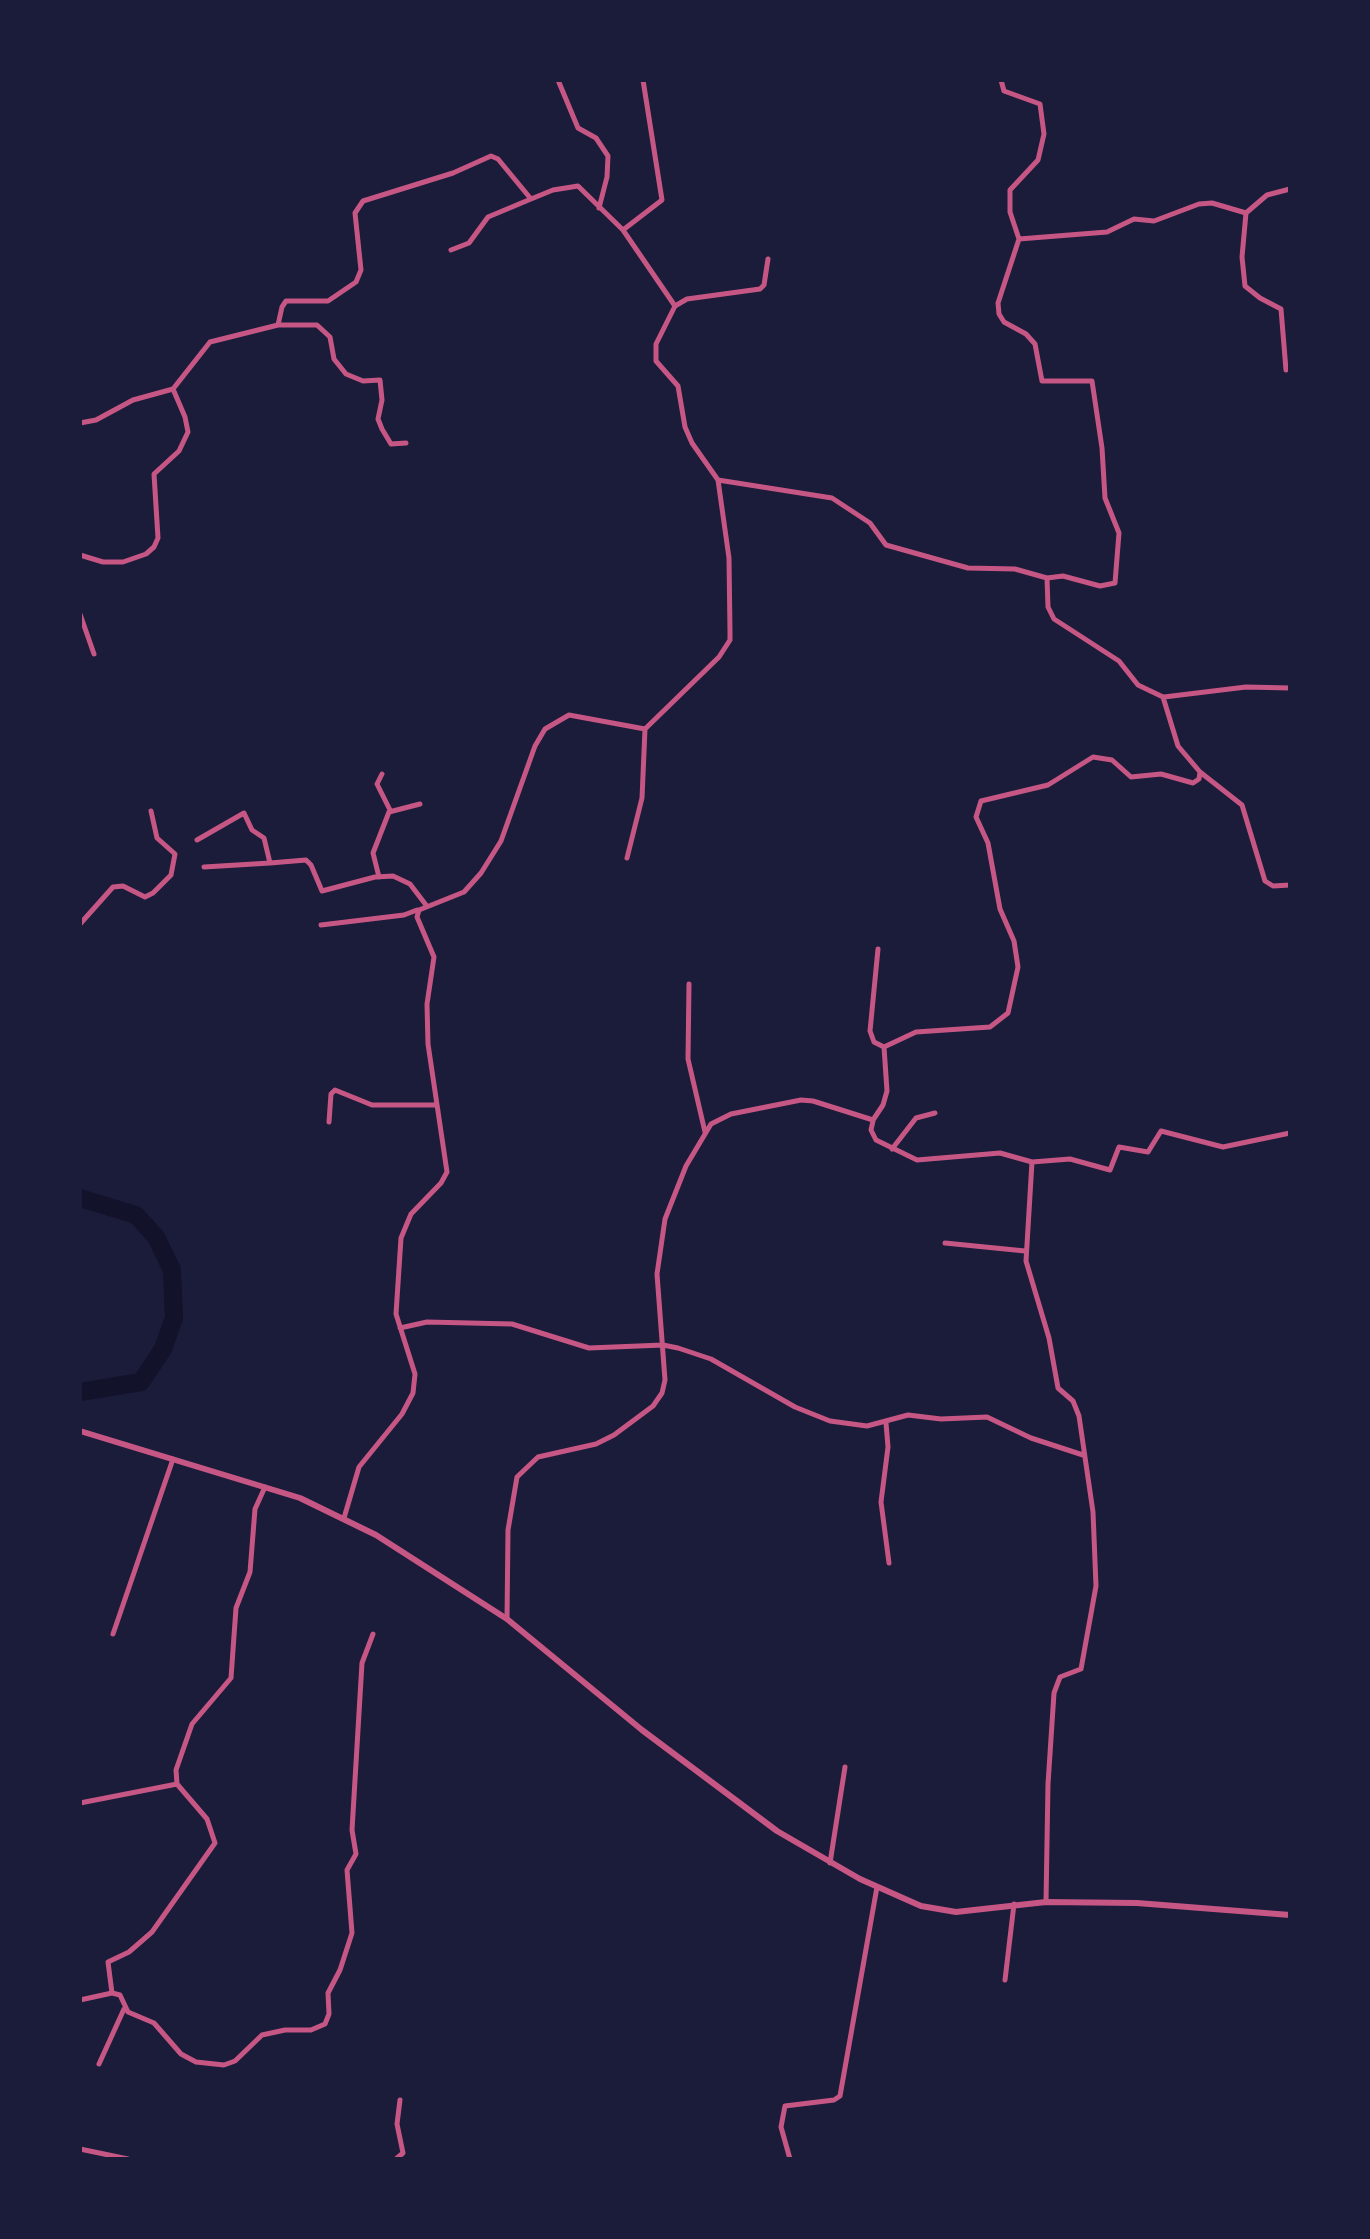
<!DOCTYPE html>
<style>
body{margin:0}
#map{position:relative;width:1370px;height:2239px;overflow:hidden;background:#1b1b3a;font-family:"Titillium Web",sans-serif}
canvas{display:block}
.frame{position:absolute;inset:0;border:82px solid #1b1b3a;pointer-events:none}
</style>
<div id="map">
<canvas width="1370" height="2239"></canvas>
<div class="frame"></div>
</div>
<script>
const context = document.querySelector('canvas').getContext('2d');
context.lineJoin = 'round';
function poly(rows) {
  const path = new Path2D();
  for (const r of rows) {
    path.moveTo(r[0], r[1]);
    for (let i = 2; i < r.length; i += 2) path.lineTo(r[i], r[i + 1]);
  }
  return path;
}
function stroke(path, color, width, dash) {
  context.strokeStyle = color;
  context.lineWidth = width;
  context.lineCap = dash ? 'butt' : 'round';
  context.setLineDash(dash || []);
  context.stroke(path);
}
const river = poly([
 [80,1198,136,1215,156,1237,172,1270,174,1318,163,1349,141,1382,80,1392]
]);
const minor = poly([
 [558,80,578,128,596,138,608,156,607,177,599,208],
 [1001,80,1004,91,1040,104,1044,134,1038,160,1010,190,1010,212,1019,239,998,303,999,314,1004,322,1026,334,1035,344,1042,381,1092,381,1102,448,1105,498,1119,533,1115,583,1100,586,1063,576,1047,578],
 [623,230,662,200,643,80],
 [1019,239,1107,232,1134,219,1154,221,1199,204,1212,203,1246,213],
 [451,250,469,243,488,217,531,199],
 [675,306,687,299,760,289,764,285,768,259],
 [278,325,317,325,330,337,334,359,346,374,363,381,380,380,382,400,378,419,382,429,391,444,406,443],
 [1286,370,1281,309,1260,298,1245,286,1242,257,1246,213,1267,195,1290,189],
 [80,423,96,420,133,400,173,389,210,342,278,325,282,307,286,301,328,301,356,282,361,270,355,213,363,201,453,173,491,156,498,159,531,199,553,190,578,186,623,230,675,306,656,344,656,361,678,386,685,427,692,443,718,480,832,498,870,523,886,545,968,568,1015,569,1047,578,1048,607,1054,619,1119,661,1138,685,1163,697,1178,746,1200,772,1242,805,1265,881,1273,886,1290,885],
 [80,555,103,562,123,562,146,554,154,547,158,538,154,474,179,451,188,432,185,417,173,389],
 [80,614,94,654],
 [1164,697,1246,687,1290,688],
 [382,774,377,784,390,810],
 [197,840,244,813,252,830,264,838,270,863,306,860,311,865,322,891,375,877,393,876,410,884,426,905],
 [627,858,642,798,645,729],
 [204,867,270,863],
 [379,877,373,853,389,812,420,804],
 [80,924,113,887,123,886,145,897,153,893,171,875,175,854,157,838,151,811],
 [321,925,404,915,417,910],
 [878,949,870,1031,874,1042,884,1047],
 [689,984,688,1059,705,1132],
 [873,1121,871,1130,876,1140,917,1160,1000,1153,1032,1162,1026,1261,1049,1338,1058,1388,1073,1401,1079,1416,1093,1512,1096,1586,1081,1669,1060,1677,1054,1693,1048,1784,1046,1902],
 [329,1122,331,1094,335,1090,372,1105,434,1105],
 [892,1149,916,1118,935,1113],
 [1032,1162,1070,1159,1110,1170,1119,1147,1148,1152,1161,1131,1223,1147,1290,1133],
 [945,1243,1025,1251],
 [400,1328,427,1322,512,1324,589,1348,663,1345,678,1348,711,1359,795,1407,830,1421,867,1426,908,1415,941,1419,987,1417,1031,1438,1083,1455],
 [886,1423,888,1447,881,1502,889,1563],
 [344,1518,359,1467,402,1414,413,1393,415,1374,396,1314,401,1238,411,1214,441,1183,447,1172,428,1044,427,1004,434,957,417,917,419,910,464,892,481,873,501,841,535,746,545,729,569,715,645,729,719,657,730,640,730,632,729,558,718,480],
 [507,1619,508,1530,517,1477,538,1457,596,1444,614,1435,653,1406,662,1393,665,1380,657,1274,665,1219,686,1166,711,1124,731,1114,801,1100,813,1101,873,1120,883,1105,887,1091,884,1047,916,1032,990,1027,1008,1013,1018,967,1014,941,1000,909,988,843,976,817,981,801,1048,785,1093,757,1112,760,1131,777,1161,774,1193,783,1199,779,1200,772],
 [113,1634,173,1459],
 [80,1803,177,1784],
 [830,1863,845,1767],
 [1005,1980,1014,1904],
 [112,1993,120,1995,128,2012,154,2023,181,2054,196,2062,224,2065,235,2061,262,2035,285,2030,311,2030,325,2024,329,2014,328,1993,340,1970,352,1933,347,1870,356,1854,352,1830,362,1663,373,1634],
 [80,2000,112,1993,108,1962,129,1952,152,1932,215,1843,207,1819,177,1784,176,1770,192,1724,231,1678,236,1608,250,1572,255,1509,265,1487],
 [99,2064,124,2009],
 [80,2149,128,2159],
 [396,2159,403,2153,397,2124,400,2100],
 [790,2159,781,2127,785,2106,834,2100,840,2096,877,1887]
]);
const tertiary = poly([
 [80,1431,300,1498,376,1535,507,1619,642,1730,777,1831,860,1879,921,1906,956,1912,1046,1902,1137,1903,1290,1915]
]);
stroke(river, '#12122b', 18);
stroke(minor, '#c65784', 5);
stroke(tertiary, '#c65784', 6);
</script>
